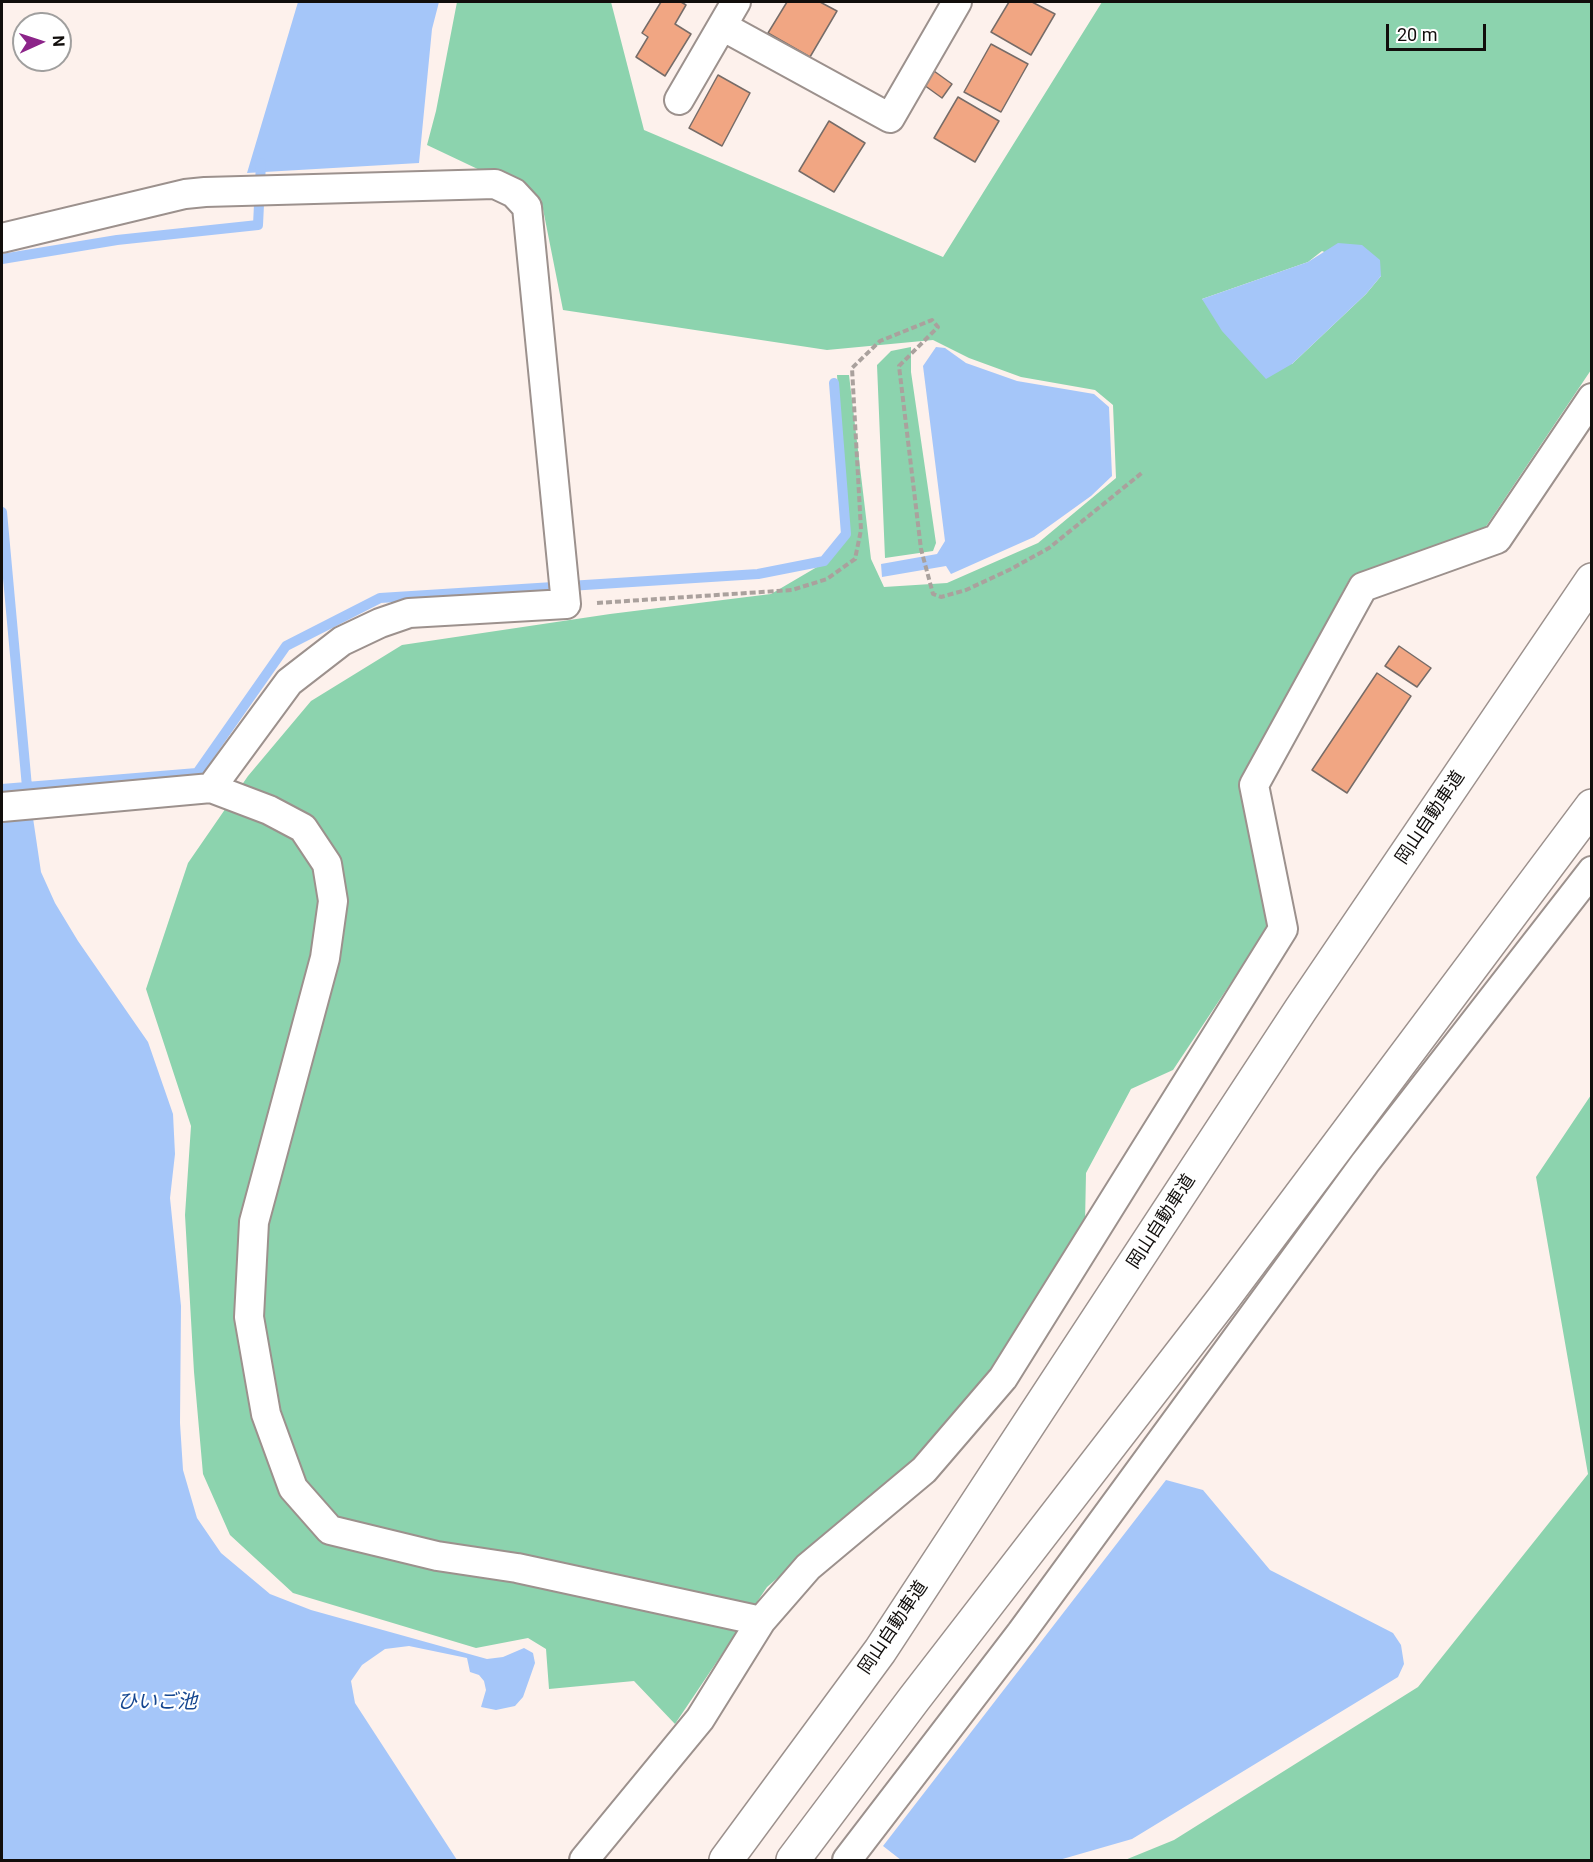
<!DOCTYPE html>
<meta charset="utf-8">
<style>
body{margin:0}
#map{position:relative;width:1593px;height:1862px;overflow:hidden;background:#fdf1ec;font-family:Roboto,sans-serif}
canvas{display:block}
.frame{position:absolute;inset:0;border:3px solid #110e0c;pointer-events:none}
.north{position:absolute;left:12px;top:12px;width:60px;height:60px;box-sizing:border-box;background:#fff;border:2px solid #a09f9e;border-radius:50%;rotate:87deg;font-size:16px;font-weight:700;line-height:24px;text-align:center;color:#110e0c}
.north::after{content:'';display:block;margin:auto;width:21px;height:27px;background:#8c2489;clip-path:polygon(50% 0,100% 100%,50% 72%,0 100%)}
.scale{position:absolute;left:1386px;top:24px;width:100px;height:27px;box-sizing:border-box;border:3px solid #110e0c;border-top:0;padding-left:8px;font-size:18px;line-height:21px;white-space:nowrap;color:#110e0c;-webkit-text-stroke:4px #fff;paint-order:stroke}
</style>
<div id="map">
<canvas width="1593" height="1862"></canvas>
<div class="frame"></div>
<div class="north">N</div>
<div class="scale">20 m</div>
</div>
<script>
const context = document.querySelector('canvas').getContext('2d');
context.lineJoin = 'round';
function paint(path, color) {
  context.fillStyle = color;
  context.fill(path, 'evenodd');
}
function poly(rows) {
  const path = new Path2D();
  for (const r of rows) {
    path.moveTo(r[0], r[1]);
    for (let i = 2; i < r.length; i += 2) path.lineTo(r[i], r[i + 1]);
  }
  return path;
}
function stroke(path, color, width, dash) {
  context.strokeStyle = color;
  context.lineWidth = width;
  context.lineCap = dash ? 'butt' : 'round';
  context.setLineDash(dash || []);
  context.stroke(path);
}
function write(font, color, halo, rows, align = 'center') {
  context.font = font + ' Roboto,"Noto Sans JP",sans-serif';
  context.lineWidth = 4.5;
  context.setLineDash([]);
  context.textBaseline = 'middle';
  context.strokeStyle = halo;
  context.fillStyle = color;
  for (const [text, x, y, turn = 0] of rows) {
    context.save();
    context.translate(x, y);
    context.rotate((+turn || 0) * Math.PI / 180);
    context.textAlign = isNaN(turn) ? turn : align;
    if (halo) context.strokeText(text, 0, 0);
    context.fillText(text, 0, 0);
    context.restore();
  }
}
const green = poly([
 [457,2,611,2,644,130,943,257,1102,2,1591,2,1591,370,1485,528,1349,580,1239,784,1268,927,1173,1070,1131,1089,1086,1173,1085,1223,994,1371,900,1474,767,1587,675,1724,634,1681,549,1689,546,1649,528,1638,476,1648,293,1593,230,1535,203,1474,194,1372,185,1215,191,1126,146,989,188,863,248,776,311,701,402,645,610,614,771,594,817,567,826,565,849,536,837,375,849,375,871,559,884,587,947,583,1038,543,1116,478,1113,405,1095,390,1021,377,969,358,933,340,827,350,563,310,541,199,427,145,436,111],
 [1322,251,1381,276,1366,294,1292,364,1202,299,1308,262],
 [911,347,911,372,936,543,933,551,885,558,877,365,891,351],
 [1591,1095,1591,1860,1125,1860,1174,1840,1418,1687,1588,1474,1536,1177]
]);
const water = poly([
 [298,2,439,2,432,29,419,163,247,173],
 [1338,243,1362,245,1380,260,1381,276,1366,294,1292,364,1266,379,1222,331,1202,299,1308,262],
 [936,347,945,348,966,363,1017,381,1094,394,1109,407,1112,476,1091,496,1034,537,951,574,946,566,882,577,881,564,937,554,945,541,923,366],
 [33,818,41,872,55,903,78,941,148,1042,173,1114,175,1154,170,1198,181,1306,180,1423,183,1470,197,1518,221,1553,270,1594,311,1610,487,1659,503,1657,524,1648,533,1653,535,1663,523,1697,515,1706,496,1710,481,1707,486,1690,484,1681,479,1675,470,1672,467,1658,409,1646,385,1649,362,1665,351,1681,355,1703,457,1860,2,1860,2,821],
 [1166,1480,1203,1490,1270,1570,1393,1633,1401,1645,1404,1664,1398,1677,1132,1839,1059,1860,901,1860,883,1846]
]);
const stream = poly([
 [2,259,117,240,258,225,261,163],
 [2,512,27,787],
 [2,789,197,773,286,646,380,598,758,574,824,561,846,534,834,383]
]);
const building = poly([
 [661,2,681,2,686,5,675,24,691,34,665,76,636,57,648,37,642,33,661,2],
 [787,2,820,2,837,11,810,57,768,33,787,2],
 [1009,2,1032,2,1055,14,1031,55,991,32,1009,2],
 [991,44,1028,64,1001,112,964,92,991,44],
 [934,71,952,84,942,98,924,85,934,71],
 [718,75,750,93,722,146,689,128,718,75],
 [958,97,999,121,975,162,934,138,958,97],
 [829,121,865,143,834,192,799,171,829,121],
 [1399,646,1431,668,1417,687,1385,666,1399,646],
 [1377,673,1411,696,1347,793,1312,770,1377,673]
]);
const path = poly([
 [597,603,792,590,827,579,855,559,861,530,852,368,880,341,932,320,938,327,899,366,921,549,933,594,941,597,966,590,1011,569,1049,548,1143,472]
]);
const street = poly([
 [736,2,722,26,890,118,957,2],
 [679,100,722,26],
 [2,238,185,194,205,192,495,184,514,193,527,207,566,604,409,613,380,623,342,641,289,682,211,788],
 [2,807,211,788,269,810,303,828,327,864,333,901,325,958,254,1222,249,1317,266,1414,293,1488,330,1530,437,1556,517,1568,761,1621],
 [584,1860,700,1719,761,1621,808,1567,924,1470,1003,1378,1283,929,1254,785,1363,587,1497,539,1592,398],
 [847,1860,1021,1633,1365,1163,1592,871]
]);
const highway = poly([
 [726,1860,880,1651,1301,1009,1592,580],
 [793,1860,914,1699,1223,1299,1592,806]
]);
const streetNames = [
 ["岡山自動車道",1431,818,-56],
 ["岡山自動車道",1162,1222,-57],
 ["岡山自動車道",894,1628,-56]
];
const waterNames = [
 ["ひいご池",157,1703]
];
paint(green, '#8cd3ae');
paint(water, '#a5c6f9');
stroke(stream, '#a5c6f9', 10);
paint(building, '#f1a683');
stroke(building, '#766c68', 1.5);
stroke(street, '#9c918d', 32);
stroke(highway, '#9c918d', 36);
stroke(path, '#aaa19d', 4, [6, 3]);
stroke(street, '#fff', 28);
stroke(highway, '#fff', 33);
write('18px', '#110e0c', '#fff', streetNames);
write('italic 20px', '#164790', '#fff', waterNames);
</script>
